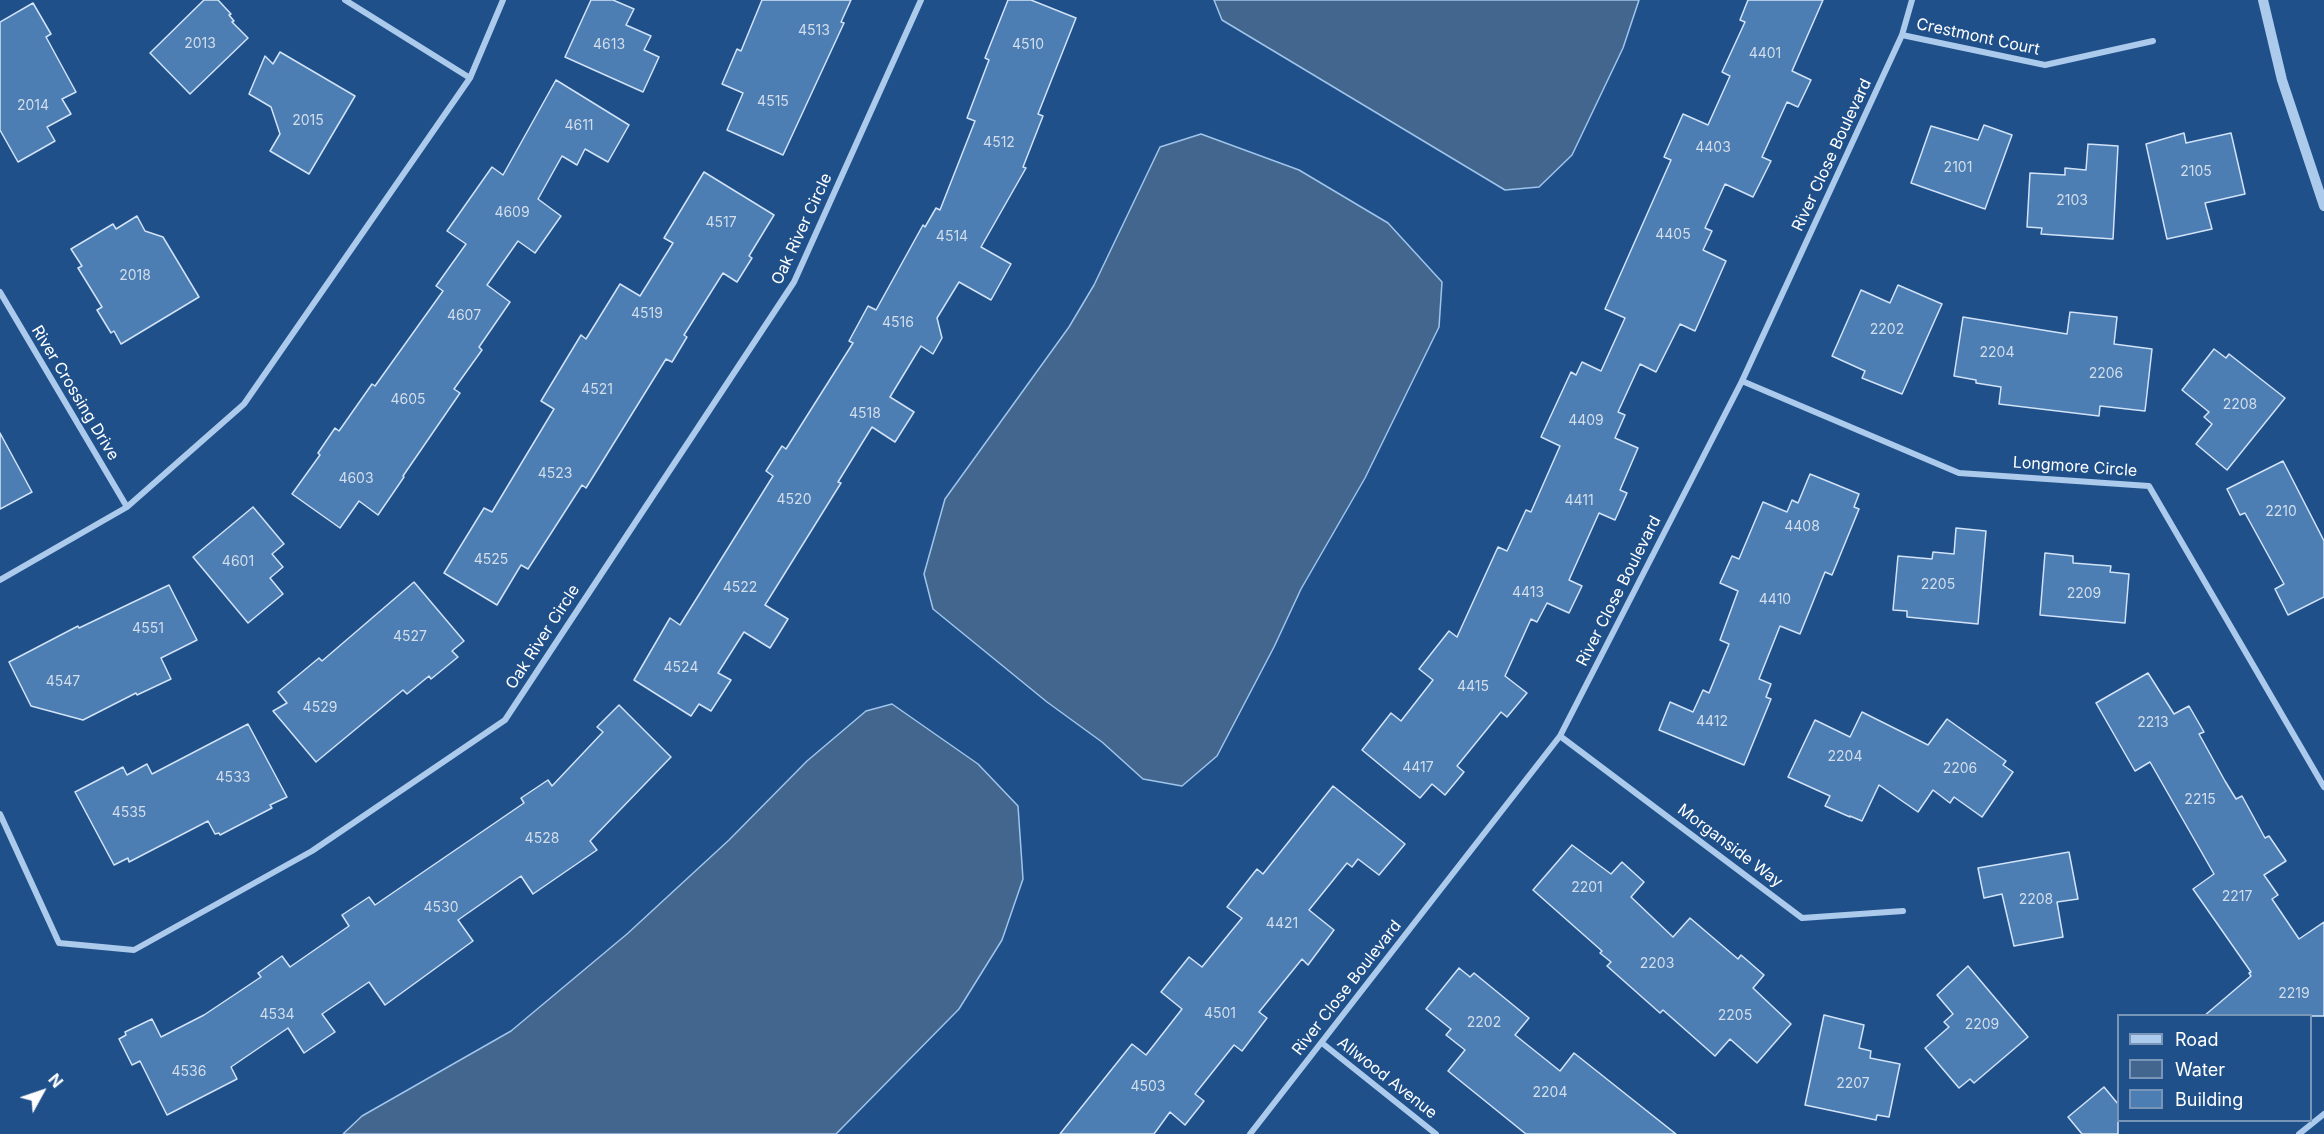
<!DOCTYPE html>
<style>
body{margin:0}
#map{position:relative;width:2324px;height:1134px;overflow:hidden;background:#20508a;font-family:Inter,sans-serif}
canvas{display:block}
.legend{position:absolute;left:2117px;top:1014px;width:195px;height:108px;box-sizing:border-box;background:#20508a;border:2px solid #7996b9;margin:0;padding:8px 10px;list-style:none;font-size:18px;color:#fff}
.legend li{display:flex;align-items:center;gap:12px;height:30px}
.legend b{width:30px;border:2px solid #7996b9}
.north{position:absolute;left:12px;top:1062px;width:60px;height:60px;-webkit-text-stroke:4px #20508a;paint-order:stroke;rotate:50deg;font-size:16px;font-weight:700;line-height:24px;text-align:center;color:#fff}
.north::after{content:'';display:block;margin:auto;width:21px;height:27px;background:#fff;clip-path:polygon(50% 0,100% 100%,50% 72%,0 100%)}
</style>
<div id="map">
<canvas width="2324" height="1134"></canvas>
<ul class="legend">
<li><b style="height:8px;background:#accaeb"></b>Road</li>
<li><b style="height:16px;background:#43668f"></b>Water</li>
<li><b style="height:16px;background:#4c7db3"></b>Building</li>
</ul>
<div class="north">N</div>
</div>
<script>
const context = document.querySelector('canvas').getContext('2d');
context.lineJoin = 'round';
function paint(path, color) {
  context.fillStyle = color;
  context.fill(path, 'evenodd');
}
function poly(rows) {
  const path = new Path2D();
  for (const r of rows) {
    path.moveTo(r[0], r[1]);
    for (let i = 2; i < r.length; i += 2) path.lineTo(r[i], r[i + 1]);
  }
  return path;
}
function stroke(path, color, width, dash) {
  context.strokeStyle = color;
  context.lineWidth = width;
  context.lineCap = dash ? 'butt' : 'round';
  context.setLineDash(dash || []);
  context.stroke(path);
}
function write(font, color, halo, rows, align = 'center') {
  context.font = font + ' Inter,sans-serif';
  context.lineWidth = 4.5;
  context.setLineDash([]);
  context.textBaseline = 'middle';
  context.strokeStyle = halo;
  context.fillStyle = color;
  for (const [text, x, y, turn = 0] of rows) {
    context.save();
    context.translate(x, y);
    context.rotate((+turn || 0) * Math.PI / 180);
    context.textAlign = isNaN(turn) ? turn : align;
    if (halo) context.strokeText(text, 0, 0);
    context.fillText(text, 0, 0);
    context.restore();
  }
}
const water = poly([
 [1214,0,1639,0,1623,48,1572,155,1539,187,1505,190,1222,20,1214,0],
 [1201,134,1299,170,1388,223,1442,282,1439,327,1365,478,1301,589,1274,647,1217,756,1182,786,1143,779,1102,742,1047,702,933,609,924,574,945,499,1069,327,1094,285,1160,147,1201,134],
 [892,704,978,764,1018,806,1023,879,1002,940,959,1009,836,1134,343,1134,362,1116,511,1031,627,934,729,840,807,761,866,711,892,704]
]);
const building = poly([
 [204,0,218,0,231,14,229,15,234,21,232,22,248,38,190,94,150,53,204,0],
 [591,0,613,0,634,9,626,25,651,36,644,50,659,57,643,92,565,57,591,0],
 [762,0,851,0,841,22,844,23,783,155,727,130,743,93,722,84,737,49,741,51,762,0],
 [1008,0,1031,0,1076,18,1038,114,1043,116,1023,167,1026,168,981,247,1011,264,991,300,959,282,937,318,942,338,933,354,921,346,890,397,914,412,895,442,872,427,838,482,841,483,765,605,788,619,770,648,744,632,718,673,731,680,711,711,699,704,691,716,634,680,670,618,680,625,773,476,766,471,782,446,786,449,853,343,849,341,868,306,876,310,923,225,925,227,936,208,940,210,975,121,967,118,989,60,985,58,1008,0],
 [1748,0,1823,0,1792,71,1811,80,1798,107,1787,102,1762,157,1771,161,1753,197,1725,184,1705,228,1712,231,1703,250,1726,261,1695,331,1680,324,1656,372,1640,364,1618,412,1625,415,1615,438,1638,448,1620,490,1627,493,1615,520,1599,513,1569,580,1582,586,1569,613,1547,603,1537,622,1531,619,1505,676,1527,693,1507,717,1501,712,1457,766,1464,772,1445,795,1432,784,1420,798,1362,750,1391,713,1401,721,1433,680,1419,669,1449,631,1457,637,1498,547,1507,551,1526,510,1531,512,1560,446,1541,437,1571,372,1576,375,1582,362,1601,371,1625,318,1605,309,1671,160,1664,157,1683,114,1708,125,1730,76,1722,72,1745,22,1740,20,1748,0],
 [33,3,51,34,46,37,76,92,62,99,71,114,47,127,55,141,18,162,0,130,0,22,33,3],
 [280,52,355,96,309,174,270,151,280,134,271,107,249,94,265,56,273,64,280,52],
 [556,80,629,125,608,162,585,149,577,165,562,156,538,199,561,216,535,253,518,241,487,285,510,302,479,347,482,350,454,389,460,393,403,476,404,477,378,515,359,501,340,528,292,494,320,455,318,453,335,428,339,431,372,384,375,386,443,291,436,286,466,244,447,231,492,167,503,175,556,80],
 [1984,125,2012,135,1985,209,1911,183,1931,126,1978,140,1984,125],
 [2184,133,2186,143,2231,133,2245,194,2205,203,2212,229,2167,239,2146,144,2184,133],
 [2088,144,2118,146,2113,239,2041,234,2042,228,2027,227,2030,173,2065,175,2065,168,2086,170,2088,144],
 [704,172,774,215,749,256,752,258,737,282,723,273,684,335,687,337,672,362,666,359,586,488,582,485,528,569,521,565,497,605,444,573,484,508,492,512,554,409,541,401,581,335,586,339,620,284,640,296,673,243,664,238,704,172],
 [137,216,145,231,163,237,199,297,121,344,114,331,111,333,97,310,102,307,78,268,82,266,71,249,113,224,116,229,137,216],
 [1898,285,1942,304,1902,394,1862,378,1865,371,1832,356,1861,290,1890,303,1898,285],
 [2070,312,2117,317,2114,344,2152,349,2145,411,2100,406,2099,416,1999,404,2001,387,1976,383,1976,380,1954,376,1963,317,2067,334,2070,312],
 [2214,349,2226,358,2229,354,2285,398,2227,470,2196,444,2212,424,2204,417,2209,412,2182,390,2214,349],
 [0,433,32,492,0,509,0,433],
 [2283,461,2324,541,2324,597,2288,615,2275,589,2284,584,2245,513,2240,515,2227,489,2283,461],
 [1810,474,1859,494,1854,507,1859,509,1832,575,1825,572,1800,634,1780,626,1759,679,1771,684,1766,697,1771,699,1744,765,1659,730,1670,702,1693,712,1703,690,1709,693,1729,644,1720,640,1738,591,1720,583,1732,556,1739,559,1763,502,1787,512,1792,500,1798,503,1810,474],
 [253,507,284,544,272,554,283,567,270,578,283,594,248,623,193,557,253,507],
 [1956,528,1986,531,1978,624,1907,617,1907,611,1893,610,1898,556,1932,559,1933,552,1954,554,1956,528],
 [2045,553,2073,556,2073,563,2111,566,2110,572,2129,574,2125,623,2040,615,2045,553],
 [414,582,464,641,452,651,458,657,431,679,429,676,407,694,403,690,316,762,273,711,287,703,278,692,319,658,322,661,414,582],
 [169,585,197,640,161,658,171,679,137,695,136,693,83,720,31,706,9,662,78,626,79,628,169,585],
 [2148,673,2174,714,2189,706,2204,732,2199,734,2225,781,2236,799,2242,796,2265,838,2269,836,2286,861,2264,875,2278,895,2272,899,2299,939,2324,922,2324,1016,2204,1016,2251,976,2249,973,2251,972,2193,889,2214,874,2150,762,2135,771,2096,703,2148,673],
 [619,705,671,757,590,841,597,850,533,894,521,876,458,920,473,941,385,1005,369,982,322,1014,335,1032,304,1053,288,1028,231,1067,237,1079,167,1115,140,1061,132,1065,119,1039,126,1035,125,1032,152,1019,161,1037,204,1015,261,977,258,973,282,956,290,967,349,926,342,915,369,897,375,905,524,803,521,798,548,780,552,786,603,732,597,727,619,705],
 [1862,712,1928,745,1947,719,2006,761,2003,765,2013,772,1982,817,1954,797,1950,803,1933,790,1918,812,1879,785,1862,821,1850,816,1850,817,1825,806,1830,796,1788,777,1815,720,1850,737,1862,712],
 [248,724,287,797,270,805,272,808,220,835,219,833,215,834,208,821,129,862,128,858,114,865,75,792,123,767,127,775,147,764,152,774,248,724],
 [1333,786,1405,844,1379,875,1358,859,1352,867,1347,863,1309,910,1334,930,1308,965,1302,959,1259,1012,1267,1018,1242,1051,1234,1045,1195,1094,1204,1101,1185,1125,1170,1112,1154,1134,1060,1134,1132,1044,1146,1055,1182,1009,1161,992,1189,957,1202,967,1242,918,1227,907,1257,869,1263,874,1333,786],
 [1572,845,1611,874,1622,862,1644,882,1631,897,1673,937,1690,918,1738,959,1741,955,1764,975,1753,988,1791,1024,1757,1063,1730,1039,1715,1056,1663,1010,1660,1013,1607,966,1611,962,1600,953,1602,951,1533,890,1572,845],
 [2069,852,2078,899,2057,902,2063,937,2014,946,2002,894,1984,898,1978,868,2069,852],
 [1968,966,2028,1037,1974,1083,1970,1079,1959,1088,1925,1048,1949,1027,1944,1022,1953,1014,1937,995,1968,966],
 [1459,968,1470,977,1474,973,1529,1018,1515,1035,1560,1071,1574,1053,1676,1134,1526,1134,1448,1071,1465,1050,1446,1035,1451,1029,1426,1009,1459,968],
 [1824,1015,1864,1025,1859,1048,1871,1051,1870,1058,1900,1064,1889,1117,1877,1115,1876,1120,1805,1105,1824,1015],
 [2104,1087,2118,1104,2118,1134,2082,1134,2068,1117,2104,1087]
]);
const minor = poly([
 [345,0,470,78],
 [1902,35,2045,65,2153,41],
 [0,292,127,507],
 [1742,381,1959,473,2149,486,2324,787],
 [0,580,127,507,244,404,470,78,503,0],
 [1560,736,1802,918,1903,911],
 [0,814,59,943,134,950,312,851,505,720,794,282,921,0],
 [1322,1043,1436,1134],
 [1250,1134,1560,736,1742,381,1902,35,1912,0],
 [2299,1134,2324,1114]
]);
const tertiary = poly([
 [2263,0,2282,80,2324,206]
]);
const numberNames = [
 ["4513",814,31],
 ["2013",200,44],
 ["4613",609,45],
 ["4510",1028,45],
 ["4401",1765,54],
 ["4515",773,102],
 ["2014",33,106],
 ["2015",308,121],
 ["4611",579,126],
 ["4512",999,143],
 ["4403",1713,148],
 ["2101",1958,168],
 ["2105",2196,172],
 ["2103",2072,201],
 ["4609",512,213],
 ["4517",721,223],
 ["4405",1673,235],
 ["4514",952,237],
 ["2018",135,276],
 ["4519",647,314],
 ["4607",464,316],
 ["4516",898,323],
 ["2202",1887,330],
 ["2204",1997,353],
 ["2206",2106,374],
 ["4521",597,390],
 ["4605",408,400],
 ["2208",2240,405],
 ["4518",865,414],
 ["4409",1586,421],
 ["4523",555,474],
 ["4603",356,479],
 ["4520",794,500],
 ["4411",1579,501],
 ["2210",2281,512],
 ["4408",1802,527],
 ["4525",491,560],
 ["4601",238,562],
 ["2205",1938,585],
 ["4522",740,588],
 ["4413",1528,593],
 ["2209",2084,594],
 ["4410",1775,600],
 ["4551",148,629],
 ["4527",410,637],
 ["4524",681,668],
 ["4547",63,682],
 ["4415",1473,687],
 ["4529",320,708],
 ["4412",1712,722],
 ["2213",2153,723],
 ["2204",1845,757],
 ["4417",1418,768],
 ["2206",1960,769],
 ["4533",233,778],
 ["2215",2200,800],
 ["4535",129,813],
 ["4528",542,839],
 ["2201",1587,888],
 ["2217",2237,897],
 ["2208",2036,900],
 ["4530",441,908],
 ["4421",1282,924],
 ["2203",1657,964],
 ["2219",2294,994],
 ["4501",1220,1014],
 ["4534",277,1015],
 ["2205",1735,1016],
 ["2202",1484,1023],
 ["2209",1982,1025],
 ["4536",189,1072],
 ["2207",1853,1084],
 ["4503",1148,1087],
 ["2204",1550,1093]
];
const streetNames = [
 ["Crestmont Court",1978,37,12],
 ["River Close Boulevard",1832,155,-65],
 ["Oak River Circle",802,229,-65],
 ["River Crossing Drive",75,393,59],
 ["Longmore Circle",2075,467,4],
 ["River Close Boulevard",1619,591,-63],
 ["Oak River Circle",543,637,-57],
 ["Morganside Way",1730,846,37],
 ["River Close Boulevard",1347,988,-52],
 ["Allwood Avenue",1387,1078,38]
];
paint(water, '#43668f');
stroke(water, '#9fc5ec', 1.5);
paint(building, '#4c7db3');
stroke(building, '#d1e3f8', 1.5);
stroke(minor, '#accaeb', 6);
stroke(tertiary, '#accaeb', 10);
write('14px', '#d2deec', null, numberNames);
write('16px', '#fff', '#20508a', streetNames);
</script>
